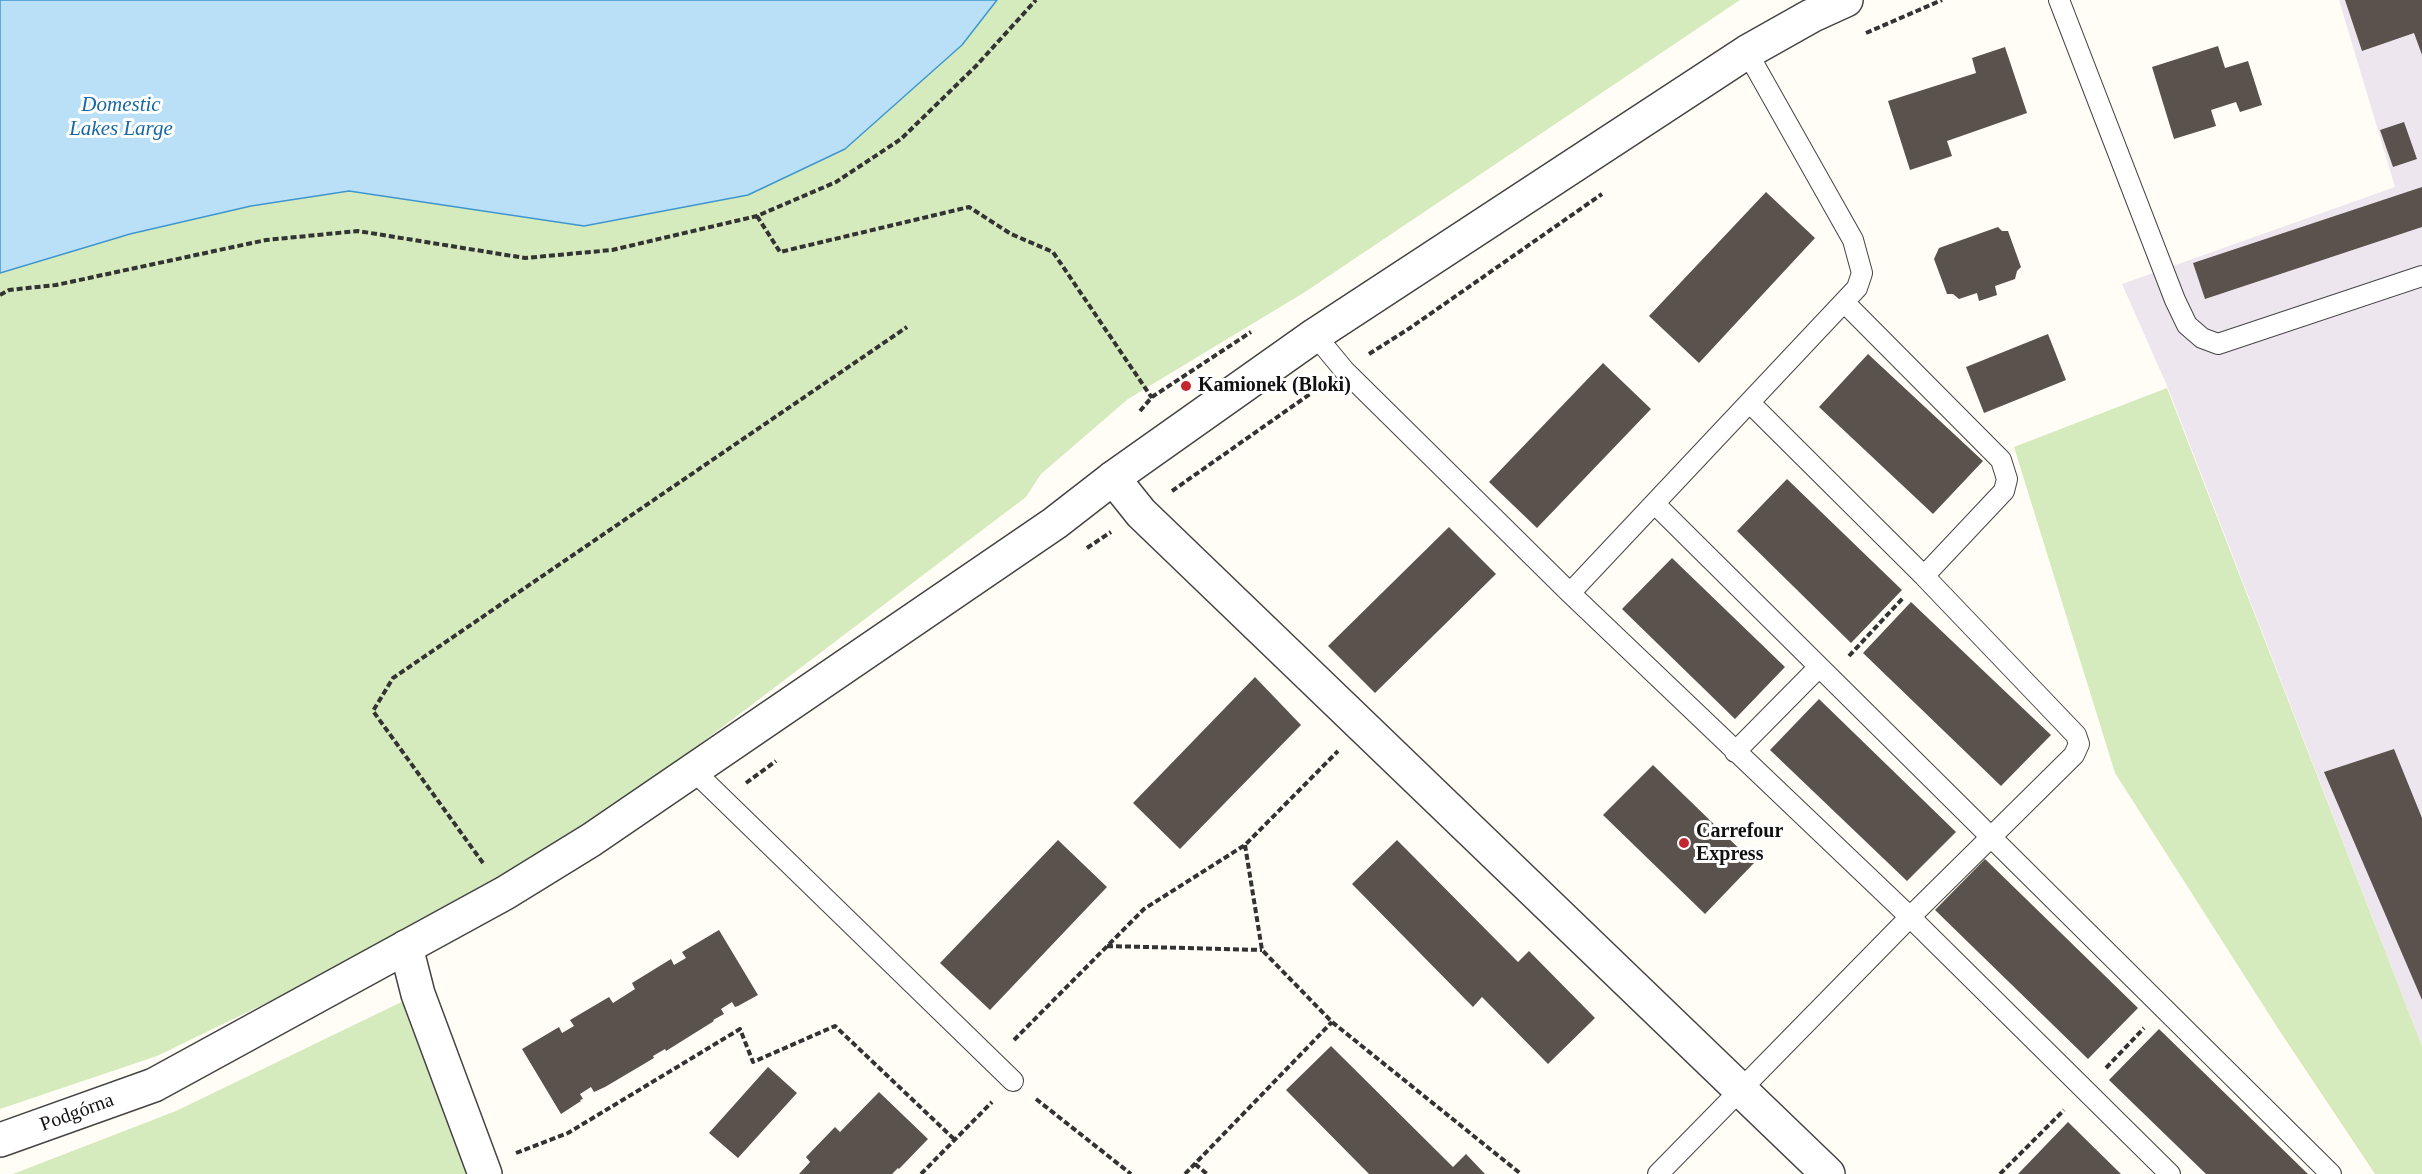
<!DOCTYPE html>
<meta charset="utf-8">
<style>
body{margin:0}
canvas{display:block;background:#fffdf5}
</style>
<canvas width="2422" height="1174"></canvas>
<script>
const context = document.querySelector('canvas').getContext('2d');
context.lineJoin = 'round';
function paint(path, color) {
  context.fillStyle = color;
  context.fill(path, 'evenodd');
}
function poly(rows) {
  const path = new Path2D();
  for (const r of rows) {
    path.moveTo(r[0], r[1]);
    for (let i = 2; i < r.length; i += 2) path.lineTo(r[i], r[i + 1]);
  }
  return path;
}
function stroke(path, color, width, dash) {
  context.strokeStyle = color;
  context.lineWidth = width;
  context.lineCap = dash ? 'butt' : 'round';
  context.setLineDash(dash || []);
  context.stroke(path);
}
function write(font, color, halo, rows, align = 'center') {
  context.font = font + ' "Times New Roman",serif';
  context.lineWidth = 6;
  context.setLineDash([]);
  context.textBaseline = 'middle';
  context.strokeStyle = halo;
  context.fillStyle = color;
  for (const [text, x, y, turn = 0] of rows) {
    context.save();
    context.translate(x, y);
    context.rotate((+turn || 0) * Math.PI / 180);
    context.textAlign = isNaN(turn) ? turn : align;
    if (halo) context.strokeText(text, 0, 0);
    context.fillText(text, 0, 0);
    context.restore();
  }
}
const industrial = poly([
 [2339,0,2422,0,2422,1046,2168,388,2122,284,2395,187]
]);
const green = poly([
 [997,0,1740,0,1305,292,1128,399,1041,474,1026,497,601,819,388,944,157,1056,0,1109,0,273,130,234,251,206,349,191,468,208,962,45],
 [2167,388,2422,1046,2422,1174,2375,1174,2279,1030,2115,773,2014,447],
 [418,994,468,1174,13,1174,176,1111]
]);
const water = poly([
 [0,0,997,0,962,45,845,149,748,195,584,226,349,191,251,206,130,234,0,273,0,0]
]);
const building = poly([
 [2345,0,2422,0,2422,55,2414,33,2362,51],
 [2218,46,2225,68,2248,61,2262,105,2240,112,2236,102,2211,110,2216,126,2174,139,2152,67],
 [2005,47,2027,113,1947,141,1952,156,1910,170,1888,101,1976,73,1972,58],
 [2404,122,2417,159,2393,167,2380,130],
 [2422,187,2422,227,2205,299,2193,263],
 [1766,192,1815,238,1699,363,1649,316],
 [1998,227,2002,231,2008,231,2021,267,2017,271,2015,279,1995,286,1997,295,1979,301,1977,293,1959,299,1953,294,1947,294,1934,259,1939,248],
 [2048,334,2066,380,1984,413,1966,367],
 [1868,354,1983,461,1933,514,1819,407],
 [1603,363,1651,409,1537,528,1489,482],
 [1787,479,1902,590,1851,643,1737,531],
 [1449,527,1496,574,1375,693,1328,646],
 [1672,558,1785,667,1735,719,1622,609],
 [1911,602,2051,735,2001,786,1863,653],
 [1255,677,1301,725,1180,849,1133,803],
 [1819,699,1956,832,1907,881,1770,750],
 [2394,749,2422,818,2422,1000,2324,772],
 [1653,765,1754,863,1705,914,1603,815],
 [1058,840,1107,887,990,1010,940,963],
 [1397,840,1518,962,1529,951,1595,1018,1548,1064,1482,997,1473,1007,1352,884],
 [1985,859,2138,1008,2088,1059,1935,910],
 [719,930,758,995,738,1006,735,1007,732,1002,721,1009,724,1014,713,1020,714,1021,666,1051,665,1049,653,1056,654,1058,605,1087,594,1092,591,1087,580,1094,583,1099,580,1100,581,1101,561,1114,522,1049,559,1027,562,1033,574,1026,570,1020,609,997,613,1003,635,989,632,983,671,959,674,965,686,958,682,952],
 [2159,1029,2308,1174,2206,1174,2109,1080],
 [1331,1046,1453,1167,1466,1154,1485,1174,1369,1174,1286,1090],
 [768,1067,797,1093,738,1158,709,1133],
 [879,1092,928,1139,899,1169,898,1168,892,1174,799,1174,810,1162,806,1157,835,1127,840,1132],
 [2068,1122,2121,1174,2018,1174]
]);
const path = poly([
 [1866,33,1942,0],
 [757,216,780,252,969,207,1011,234,1053,252,1152,398],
 [0,295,9,290,56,285,266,240,358,231,525,258,612,250,757,216,836,182,901,139,976,66,1036,0],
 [1369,354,1410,328,1602,194],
 [1140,411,1152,397,1251,332],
 [1172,491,1320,387],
 [1087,548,1111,532],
 [1849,656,1903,598],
 [746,783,776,761],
 [1245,845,1262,950,1332,1022,1521,1174],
 [483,863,373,711,393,678,907,327],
 [1107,946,1262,950],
 [1014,1040,1144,909,1245,845,1338,751],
 [2106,1068,2144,1028],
 [1036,1099,1131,1174],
 [516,1153,568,1133,740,1029,753,1062,835,1026,955,1140],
 [1195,1164,1207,1174],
 [921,1174,992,1102],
 [1185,1174,1332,1022],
 [2000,1174,2064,1110]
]);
const service = poly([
 [2059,0,2175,300,2187,325,2202,338,2218,344,2422,276],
 [1844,302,2001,460,2007,479,2004,491,1924,576],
 [1315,335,1344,370,1570,593,1910,917,2170,1174],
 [1655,504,2331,1174],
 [1570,593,1857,288,1862,273,1853,240,1747,52],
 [1735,752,1819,667],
 [693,770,1013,1081],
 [1658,1174,1910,917,2074,755,2079,744,2076,735,1924,576,1750,403]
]);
const minor = poly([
 [1113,478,1141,513,1828,1174],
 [406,947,418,994,485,1174]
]);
const tertiary = poly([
 [0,1140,154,1085,505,893,591,840,1055,523,1113,478,1315,335,1747,52,1811,16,1846,0]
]);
const markers = [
 [1186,386,6,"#c4262e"],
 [1684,843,6,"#c4262e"]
];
const poiNames = [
 ["Kamionek (Bloki)",1198,386],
 ["Carrefour",1696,832],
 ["Express",1696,855]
];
const streetNames = [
 ["Podgórna",77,1113,-20]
];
const waterNames = [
 ["Domestic",121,105],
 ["Lakes Large",121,129]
];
paint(industrial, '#eee6ef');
paint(green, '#d5ebbd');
paint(water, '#b9e0f7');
stroke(water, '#3f96cf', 1.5);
paint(building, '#5a524d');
stroke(service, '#444', 22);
stroke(minor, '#444', 36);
stroke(tertiary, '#444', 36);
stroke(path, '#333', 4, [6, 3]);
stroke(service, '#fff', 20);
stroke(minor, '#fff', 33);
stroke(tertiary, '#fff', 33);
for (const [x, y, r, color] of markers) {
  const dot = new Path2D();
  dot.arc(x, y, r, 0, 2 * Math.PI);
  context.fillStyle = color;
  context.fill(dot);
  stroke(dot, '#fff', 2);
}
write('bold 20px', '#111', '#fff', poiNames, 'left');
write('20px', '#111', '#fff', streetNames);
write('italic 21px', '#1768a6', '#fff', waterNames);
</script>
